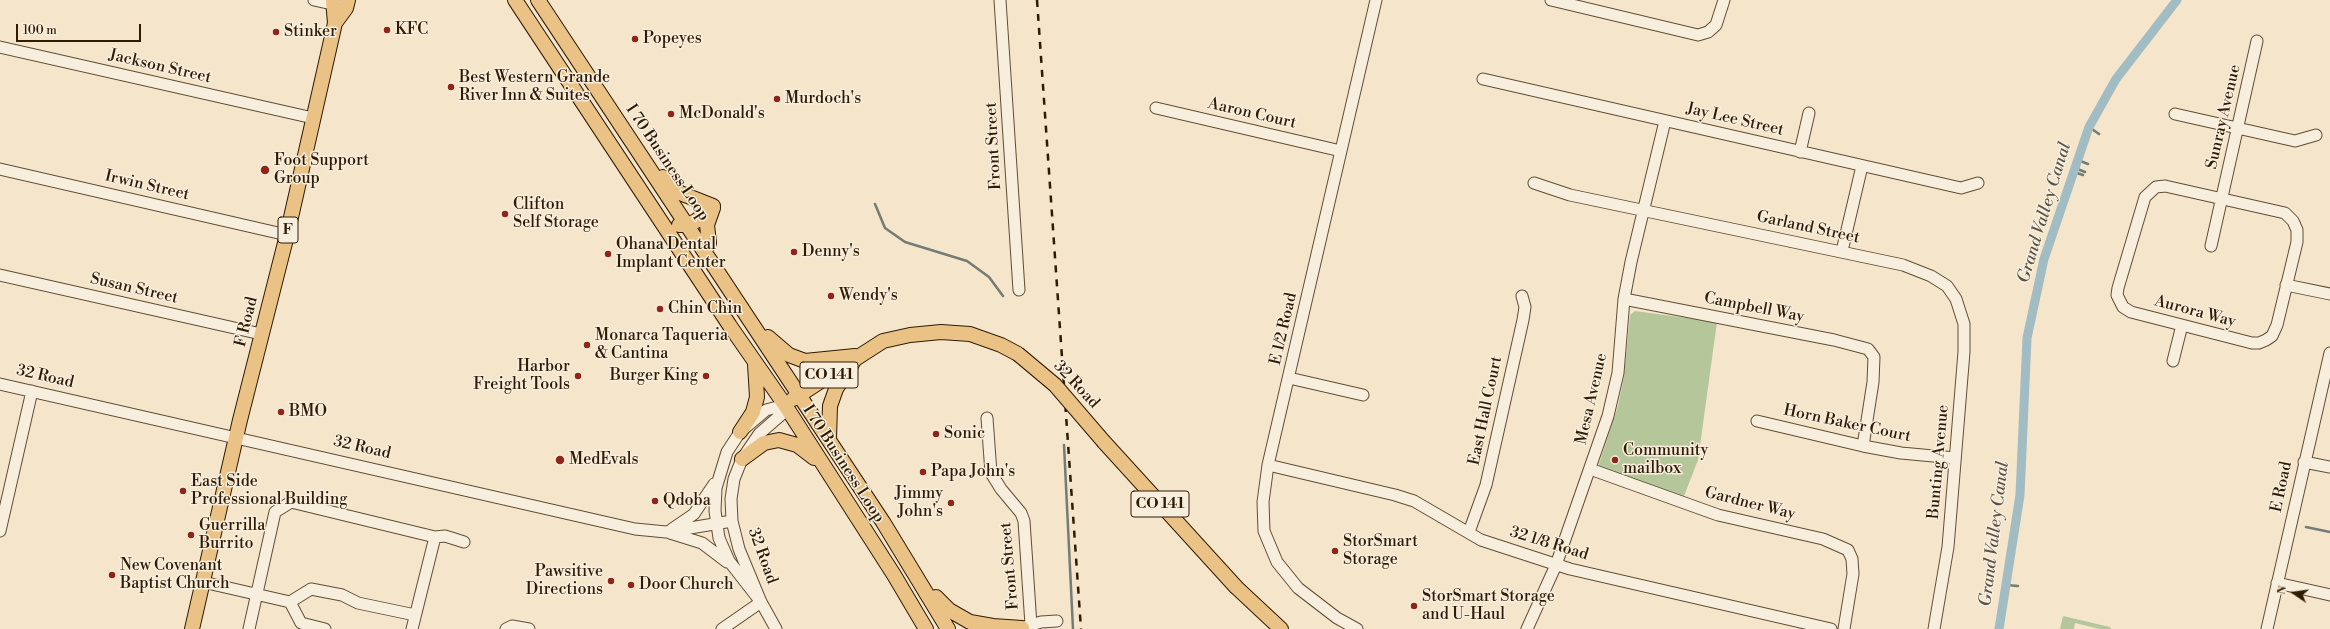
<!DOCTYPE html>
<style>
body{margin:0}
#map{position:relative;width:2330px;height:629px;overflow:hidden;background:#f4e5cb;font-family:"Libre Bodoni",serif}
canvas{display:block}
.north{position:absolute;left:2274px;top:573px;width:40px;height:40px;-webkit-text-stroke:3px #f8eedd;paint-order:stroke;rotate:283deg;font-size:11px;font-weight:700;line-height:16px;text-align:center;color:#2f1b03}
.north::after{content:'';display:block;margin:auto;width:14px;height:18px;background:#2f1b03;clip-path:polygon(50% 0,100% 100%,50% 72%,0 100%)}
.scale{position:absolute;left:16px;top:24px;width:125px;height:18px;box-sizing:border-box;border:2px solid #2f1b03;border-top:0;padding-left:5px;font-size:12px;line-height:14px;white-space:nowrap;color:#2f1b03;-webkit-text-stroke:3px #f8eedd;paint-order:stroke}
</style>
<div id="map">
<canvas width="2330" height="629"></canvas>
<div class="north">N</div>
<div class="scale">100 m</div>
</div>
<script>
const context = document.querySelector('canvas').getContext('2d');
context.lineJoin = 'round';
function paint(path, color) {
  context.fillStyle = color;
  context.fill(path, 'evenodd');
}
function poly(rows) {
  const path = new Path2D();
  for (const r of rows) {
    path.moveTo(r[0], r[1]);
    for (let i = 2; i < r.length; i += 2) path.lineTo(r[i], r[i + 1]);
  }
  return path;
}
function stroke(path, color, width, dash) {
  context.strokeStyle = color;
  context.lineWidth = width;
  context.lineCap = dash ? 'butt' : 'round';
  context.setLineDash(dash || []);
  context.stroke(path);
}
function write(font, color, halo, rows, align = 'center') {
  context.font = font + ' "Libre Bodoni",serif';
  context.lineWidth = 3;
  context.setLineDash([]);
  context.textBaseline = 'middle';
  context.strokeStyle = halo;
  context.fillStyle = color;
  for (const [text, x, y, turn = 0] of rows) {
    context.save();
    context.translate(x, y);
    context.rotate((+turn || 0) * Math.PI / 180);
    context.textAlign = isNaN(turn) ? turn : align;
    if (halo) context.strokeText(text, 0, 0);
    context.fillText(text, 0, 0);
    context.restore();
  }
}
const green = poly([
 [1635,311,1717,322,1698,460,1684,496,1598,467,1618,406,1624,377,1630,315],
 [2063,616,2110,627,2111,629,2100,629,2075,623,2074,629,2060,629]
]);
const stream = poly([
 [2089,127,2099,134],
 [2078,160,2088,164],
 [2075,168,2085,172],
 [2074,172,2083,175],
 [875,204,885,228,905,242,967,261,989,277,1003,296],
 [1064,445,1073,629],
 [2306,527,2330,532],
 [2006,585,2018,586]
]);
const canal = poly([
 [1999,629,2020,495,2027,338,2044,259,2089,127,2116,79,2177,0]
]);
const minor = poly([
 [314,0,341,6],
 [1000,0,1019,290],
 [1551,0,1698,35,1708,32,1716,25,1724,0],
 [0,47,313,118],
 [1483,79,1961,188,1978,183],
 [1156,108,1341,151],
 [2175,114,2295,141,2316,135],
 [1800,152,1809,113],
 [0,169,287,235],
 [1534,183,1570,195,1903,265,1931,276,1947,286,1956,299,1964,324,1964,352,1948,547,1934,629],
 [2165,186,2285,213,2293,221,2297,230,2297,242,2277,325,2272,336,2266,340,2259,343,2252,343,2131,312,2123,307,2117,295,2118,288,2145,197,2156,187,2165,186],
 [2211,246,2257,41],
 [1842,251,1862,166],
 [0,275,261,334],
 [2286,285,2330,294],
 [1624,299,1834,340,1868,349,1874,357,1873,382,1863,446],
 [2173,361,2182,325],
 [1289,378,1363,395],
 [0,384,635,529,666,532,732,521],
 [987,418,991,473,1001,489,1021,513,1024,521,1031,625],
 [1757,421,1863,446,1901,453,1955,458],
 [2304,462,2330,467],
 [1268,465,1395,495,1414,501,1481,540,1570,569,1831,629],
 [1590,469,1718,515,1823,539,1848,550,1852,559,1853,574,1844,629],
 [672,529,694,514,714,484],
 [0,531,32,391],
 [1469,532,1486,485,1523,320,1525,307,1522,296],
 [670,533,702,543,727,562],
 [203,582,290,602,311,589,342,595,358,603,415,615],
 [2277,583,2330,595],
 [290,602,301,623,325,629],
 [761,602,729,561,719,538,715,511,716,488,727,452,740,432,766,410,785,405,783,413,759,434,742,459,734,479,731,499,732,521,739,549,761,602,776,629],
 [1025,627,1041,622,1057,621],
 [249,629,275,512,291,502,435,537,445,536,464,542],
 [412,629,435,537],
 [506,629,512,626,529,629],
 [722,629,761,602],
 [1357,629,1337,618,1298,588,1277,562,1264,531,1263,502,1268,465,1376,0],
 [1527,629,1556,565,1608,416,1618,373,1624,299,1631,262,1665,121],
 [2267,629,2330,353]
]);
const major = poly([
 [515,0,730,326,785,405,894,575,926,629],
 [538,0,883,522,948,629],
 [335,23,346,8,348,0],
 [663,177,680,193,713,206],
 [679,225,687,225,696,221,713,206],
 [705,250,709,243,707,225,713,208],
 [768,337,789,355,805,361,855,356],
 [793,399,883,341,910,335,941,332,970,334,1001,345,1018,354],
 [740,432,753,412,757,397,755,364],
 [829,439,830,406,836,389,855,359],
 [1104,442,1236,587,1281,629],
 [742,459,764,443,779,440,797,445,814,458],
 [936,597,949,610,970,622,993,626,1022,628],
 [192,629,240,420,287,235,335,23,333,0]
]);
const rail = poly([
 [1037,0,1081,629]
]);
const majorBridge = poly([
 [1018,354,1055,385,1104,442]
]);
const markers = [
 [387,30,4,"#8f2418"],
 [276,32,4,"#8f2418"],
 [635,39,4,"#8f2418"],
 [451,87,4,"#8f2418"],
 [777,99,4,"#8f2418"],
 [671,114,4,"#8f2418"],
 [265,170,5,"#8f2418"],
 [505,214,4,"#8f2418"],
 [794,252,4,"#8f2418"],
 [608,254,4,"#8f2418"],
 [831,296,4,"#8f2418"],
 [660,309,4,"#8f2418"],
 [587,345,4,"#8f2418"],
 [578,376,4,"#8f2418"],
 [706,376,4,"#8f2418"],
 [281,412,4,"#8f2418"],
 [936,434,4,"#8f2418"],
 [560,460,5,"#8f2418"],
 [1615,460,4,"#8f2418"],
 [923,472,4,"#8f2418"],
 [183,491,4,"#8f2418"],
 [655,501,4,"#8f2418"],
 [951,503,4,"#8f2418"],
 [191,535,4,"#8f2418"],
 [1335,551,4,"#8f2418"],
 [112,575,4,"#8f2418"],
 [611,581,4,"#8f2418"],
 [631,585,4,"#8f2418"],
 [1414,606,4,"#8f2418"]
];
const shields = [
 [288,230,20],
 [829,375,58],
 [1160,504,58]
];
const shieldNames = [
 ["F",288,230],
 ["CO 141",829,375],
 ["CO 141",1160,504]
];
const poiNames = [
 ["KFC",395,30],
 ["Stinker",284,32],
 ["Popeyes",643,39],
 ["Best Western Grande",459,78],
 ["River Inn & Suites",459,96],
 ["Murdoch's",785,99],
 ["McDonald's",679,114],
 ["Foot Support",274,161],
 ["Group",274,179],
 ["Clifton",513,205],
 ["Self Storage",513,223],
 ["Ohana Dental",616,245],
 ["Implant Center",616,263],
 ["Denny's",802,252],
 ["Wendy's",839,296],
 ["Chin Chin",668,309],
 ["Monarca Taqueria",595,336],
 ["& Cantina",595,354],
 ["Harbor",570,367,"right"],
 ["Freight Tools",570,385,"right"],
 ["Burger King",698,376,"right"],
 ["BMO",289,412],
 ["Sonic",944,434],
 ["Community",1623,451],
 ["mailbox",1623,469],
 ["MedEvals",569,460],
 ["Papa John's",931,472],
 ["East Side",191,482],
 ["Professional Building",191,500],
 ["Jimmy",943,494,"right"],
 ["John's",943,512,"right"],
 ["Qdoba",663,501],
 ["Guerrilla",199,526],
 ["Burrito",199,544],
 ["StorSmart",1343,542],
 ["Storage",1343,560],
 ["New Covenant",120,566],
 ["Baptist Church",120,584],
 ["Pawsitive",603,572,"right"],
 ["Directions",603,590,"right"],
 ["Door Church",639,585],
 ["StorSmart Storage",1422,597],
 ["and U-Haul",1422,615]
];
const streetNames = [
 ["Jackson Street",160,67,13],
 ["Aaron Court",1252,114,13],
 ["Sunray Avenue",2224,117,-77],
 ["Jay Lee Street",1735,120,13],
 ["Front Street",994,146,-93],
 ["I 70 Business Loop",667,163,56],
 ["Irwin Street",147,186,13],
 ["Garland Street",1808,228,12],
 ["Susan Street",134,289,13],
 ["Campbell Way",1754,308,11],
 ["Aurora Way",2195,312,15],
 ["F Road",247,322,-76],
 ["E 1/2 Road",1284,329,-77],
 ["32 Road",45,377,13],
 ["32 Road",1076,385,47],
 ["Mesa Avenue",1592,399,-77],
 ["East Hall Court",1486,411,-78],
 ["Horn Baker Court",1847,424,12],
 ["32 Road",362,448,13],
 ["Bunting Avenue",1939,462,-85],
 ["I 70 Business Loop",843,464,57],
 ["E Road",2282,487,-78],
 ["Gardner Way",1750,504,14],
 ["32 1/8 Road",1549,544,17],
 ["32 Road",762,556,70],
 ["Front Street",1010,566,-95]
];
const waterNames = [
 ["Grand Valley Canal",2045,213,-73],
 ["Grand Valley Canal",1995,534,-83]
];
paint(green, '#b6c69b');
stroke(stream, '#737c76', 2.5);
stroke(canal, '#a1bcc2', 9);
stroke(minor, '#604e35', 13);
stroke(major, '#2f1b03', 16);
stroke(minor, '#f8eedd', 11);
stroke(major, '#eac286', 14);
stroke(rail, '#2f1b03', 2.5, [7, 7]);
stroke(majorBridge, '#2f1b03', 16, []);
stroke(majorBridge, '#eac286', 14);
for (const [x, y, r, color] of markers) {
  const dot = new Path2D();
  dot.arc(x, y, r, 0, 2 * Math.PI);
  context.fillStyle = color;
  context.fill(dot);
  stroke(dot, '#f8eedd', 1.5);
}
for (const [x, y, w] of shields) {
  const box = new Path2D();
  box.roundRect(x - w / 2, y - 13, w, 26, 3);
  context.fillStyle = '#f8eedd';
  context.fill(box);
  stroke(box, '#2f1b03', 1);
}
write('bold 15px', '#2f1b03', null, shieldNames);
write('16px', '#2f1b03', '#f8eedd', poiNames, 'left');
write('16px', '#2f1b03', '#f8eedd', streetNames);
write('italic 17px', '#575346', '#f8eedd', waterNames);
</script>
